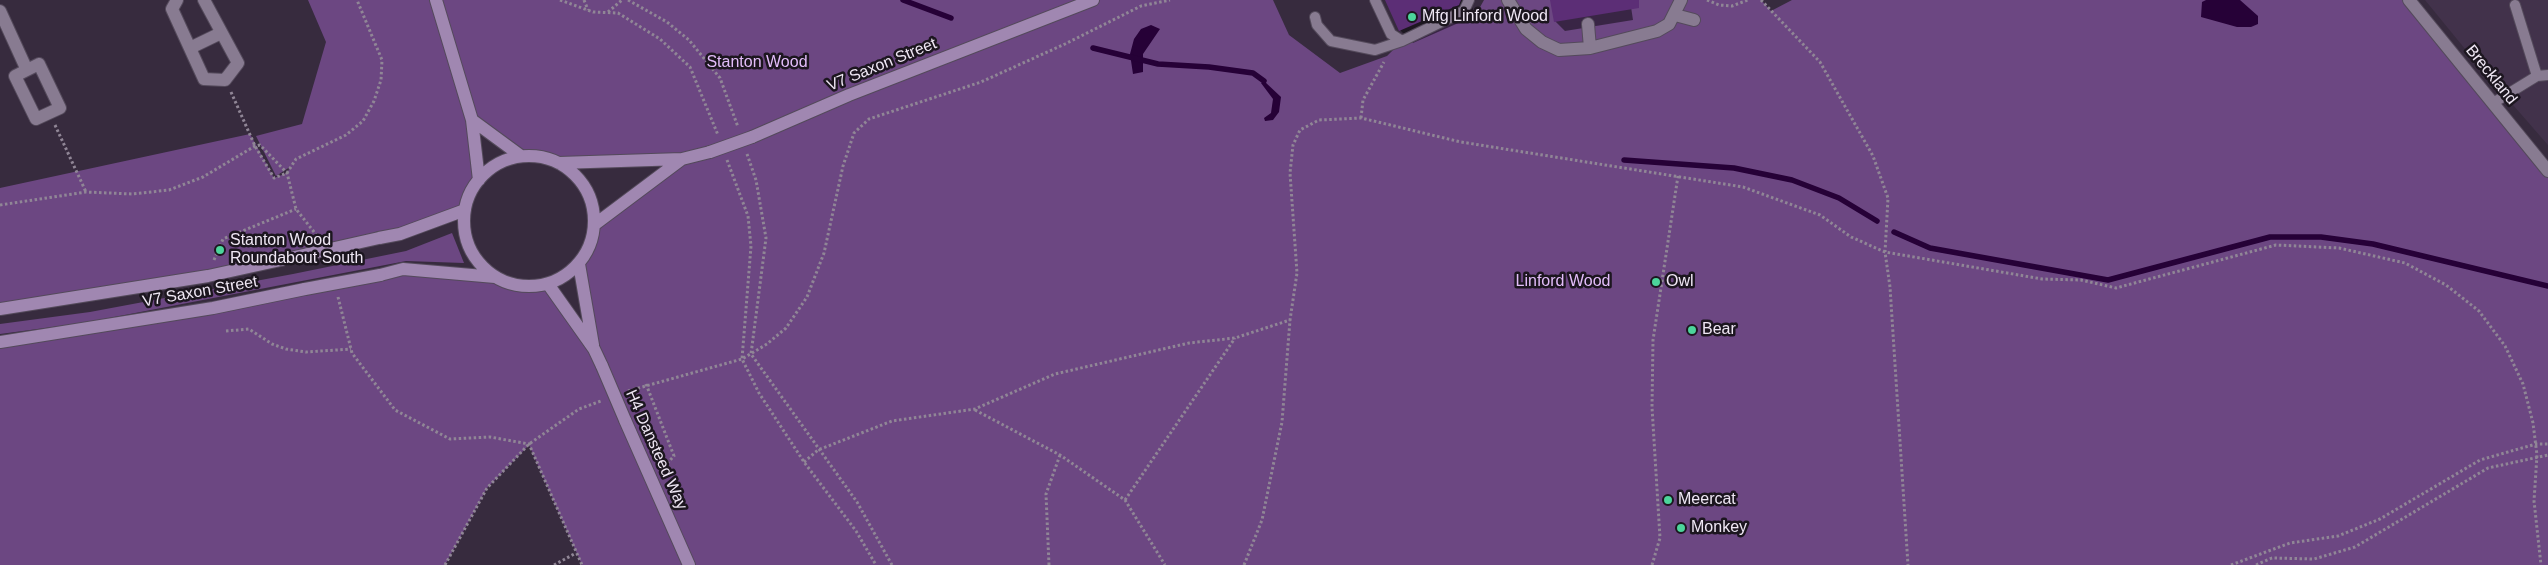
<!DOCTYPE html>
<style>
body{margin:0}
canvas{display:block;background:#372b3e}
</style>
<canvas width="2548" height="565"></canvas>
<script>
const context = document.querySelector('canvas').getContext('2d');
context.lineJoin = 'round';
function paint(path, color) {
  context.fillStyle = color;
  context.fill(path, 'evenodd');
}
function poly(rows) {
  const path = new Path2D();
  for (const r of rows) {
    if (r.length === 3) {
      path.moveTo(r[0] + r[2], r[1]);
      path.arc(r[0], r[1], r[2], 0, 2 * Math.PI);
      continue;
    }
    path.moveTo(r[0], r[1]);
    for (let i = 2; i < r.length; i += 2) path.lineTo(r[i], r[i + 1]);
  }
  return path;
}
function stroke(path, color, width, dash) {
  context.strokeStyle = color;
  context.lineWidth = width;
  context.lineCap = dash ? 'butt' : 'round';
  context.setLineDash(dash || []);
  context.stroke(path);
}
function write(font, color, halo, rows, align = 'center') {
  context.font = font + ' Helvetica,sans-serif';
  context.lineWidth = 5;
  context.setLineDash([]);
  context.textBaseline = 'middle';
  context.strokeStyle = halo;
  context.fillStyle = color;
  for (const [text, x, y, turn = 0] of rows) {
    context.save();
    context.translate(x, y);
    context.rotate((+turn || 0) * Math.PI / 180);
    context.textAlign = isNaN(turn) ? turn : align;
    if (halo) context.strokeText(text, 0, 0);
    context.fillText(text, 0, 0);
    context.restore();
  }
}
const built = poly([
 [2425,0,2548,0,2548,145,2479,66]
]);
const green = poly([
 [308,0,1273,0,1289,35,1340,73,1387,56,1402,41,1464,11,1479,9,1484,0,1761,0,1771,11,1792,0,2409,0,2548,171,2548,565,582,565,529,445,487,488,445,565,0,565,0,342,403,269,495,277,511,284,532,286,548,284,593,347,579,264,590,245,594,225,682,159,559,163,539,157,521,156,473,120,479,180,470,195,465,210,400,234,0,309,0,188,250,134,274,178,287,173,290,167,276,176,256,136,302,124,326,42],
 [452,233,464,263,406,261,83,323,0,334,0,324,90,312,293,274,406,251]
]);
const water = poly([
 [2206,0,2240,0,2258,16,2258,24,2251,27,2237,27,2201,17,2202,2],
 [1151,25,1160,29,1143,54,1143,72,1133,74,1130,54,1134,39,1141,29],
 [1264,81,1281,97,1279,112,1273,120,1265,121,1264,118,1271,113,1273,99,1261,83]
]);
const shadow = poly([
 [1390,0,1469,0,1474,12,1472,17,1413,43,1400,30,1387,1],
 [1552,0,1630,0,1633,20,1565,31,1555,21]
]);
const stream = poly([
 [903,0,951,18],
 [1093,48,1158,64,1209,67,1253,73,1264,81],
 [1624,160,1734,168,1792,180,1839,198,1877,221],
 [1894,232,1930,248,2108,280,2270,237,2321,237,2373,244,2548,286]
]);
const building = poly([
 [1385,0,1461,0,1459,5,1399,31],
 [1550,0,1639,0,1639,8,1554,22]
]);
const path = poly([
 [560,0,593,12,618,13,660,39,690,67,718,135],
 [584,0,588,10],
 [628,0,667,22,689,40,720,78,738,127],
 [1707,0,1719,5,1732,6,1748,0],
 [1761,0,1820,62,1873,156,1888,198,1885,252,1890,287,1908,565],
 [608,12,622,0],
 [231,92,255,146,274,178,287,173,296,159,346,135,363,121,374,101,381,80,382,60,357,0],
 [1361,118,1363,100,1384,62],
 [55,125,86,192],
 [747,154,756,180,766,238,751,354,857,502,892,565],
 [727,160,748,216,751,246,742,359,759,393,804,462,856,531,876,565],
 [0,205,86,192,132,194,169,190,203,177,255,146,260,145,287,173,296,209,318,237],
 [214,260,223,239,296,209],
 [338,297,352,353,395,410,450,439,490,437,529,444,582,565],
 [226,331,249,329,272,344,286,349,306,352,351,349],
 [646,384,674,456,662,469],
 [628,391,742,359,767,344,786,328,807,297,824,253,843,166,854,133,869,119,981,82,1065,44,1141,6,1170,0],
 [975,410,1060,455,1125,500,1165,565],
 [804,462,818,450,892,421,975,409,1055,374,1189,343,1235,338,1290,320],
 [1125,500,1235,338],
 [445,565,487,488,529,444,579,409,601,401],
 [554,565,576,553],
 [1049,565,1046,494,1060,455],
 [1244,565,1262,520,1282,422,1290,320,1297,273,1290,173,1293,145,1300,130,1319,120,1361,118,1461,142,1743,187,1820,215,1851,237,1885,252,2042,279,2081,280,2116,288,2276,245,2339,248,2405,263,2446,285,2479,311,2505,346,2523,384,2533,423,2537,455,2534,501,2541,565],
 [1652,565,1660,538,1652,407,1653,340,1678,176],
 [2231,565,2290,543,2338,536,2380,519,2480,460,2536,444,2548,444],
 [2256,565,2272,558,2314,559,2355,547,2488,468,2548,455]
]);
const lane = poly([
 [1375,0,1391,34,1402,41,1464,11,1469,0],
 [2515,5,2537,76],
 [1315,17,1317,25,1331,41,1375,50,1402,41],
 [2493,103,2537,76,2548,75]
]);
const street = poly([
 [177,0,172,9,204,79,225,80,238,63,204,0],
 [1508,0,1526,29,1542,42,1559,50,1590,48,1657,31,1669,24,1681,0],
 [2409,0,2548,171],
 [0,11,26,68],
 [1675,15,1694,20],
 [1588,24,1590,48],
 [190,48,221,33],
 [39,64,60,108,36,119,15,76,39,64]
]);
const secondary = poly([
 [436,0,472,120,479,180],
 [472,120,521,156],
 [752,137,849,95,1093,0],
 [529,221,65],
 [559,163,682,159,710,152],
 [594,225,682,159],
 [379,238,400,234,465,210],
 [579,264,593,345],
 [380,275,403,269,495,277],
 [548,284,594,349,602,366],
 [0,309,208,276,308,254],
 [0,342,213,308,305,289],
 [625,420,689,565]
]);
const secondaryBridge = poly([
 [710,152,752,137],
 [308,254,379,238],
 [305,289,380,275],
 [602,366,625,420]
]);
const markers = [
 [1412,17,5,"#4cd49b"],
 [220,250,5,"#4cd49b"],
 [1656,282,5,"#4cd49b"],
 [1692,330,5,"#4cd49b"],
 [1668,500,5,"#4cd49b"],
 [1681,528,5,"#4cd49b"]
];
const poiNames = [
 ["Mfg Linford Wood",1422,17],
 ["Stanton Wood",230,241],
 ["Roundabout South",230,259],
 ["Owl",1666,282],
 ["Bear",1702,330],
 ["Meercat",1678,500],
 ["Monkey",1691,528]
];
const parkNames = [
 ["Stanton Wood",757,63],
 ["Linford Wood",1563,282]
];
const streetNames = [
 ["V7 Saxon Street",882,65,-22],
 ["Breckland",2491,75,51],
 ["V7 Saxon Street",200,292,-10],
 ["H4 Dansteed Way",656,450,66]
];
paint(built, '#42324b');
paint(green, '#6c4782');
paint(water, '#260137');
paint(shadow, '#0007');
stroke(stream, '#260137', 5.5);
paint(building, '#5c2e76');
stroke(lane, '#544a5b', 12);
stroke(street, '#544a5b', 14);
stroke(secondary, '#544a5b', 14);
stroke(path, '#908696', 3, [2.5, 2.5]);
stroke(lane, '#887b91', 10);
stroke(street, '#887b91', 12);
stroke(secondary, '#a087b1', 12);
stroke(secondaryBridge, '#544a5b', 14, []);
stroke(secondaryBridge, '#a087b1', 12);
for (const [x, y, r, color] of markers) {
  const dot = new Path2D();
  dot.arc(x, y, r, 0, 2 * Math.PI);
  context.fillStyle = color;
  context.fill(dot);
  stroke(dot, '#1c161f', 2);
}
write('16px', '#efe7f4', '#1c161f', poiNames, 'left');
write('16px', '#e3bdfa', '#1c161f', parkNames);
write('16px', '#efe7f4', '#1c161f', streetNames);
</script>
